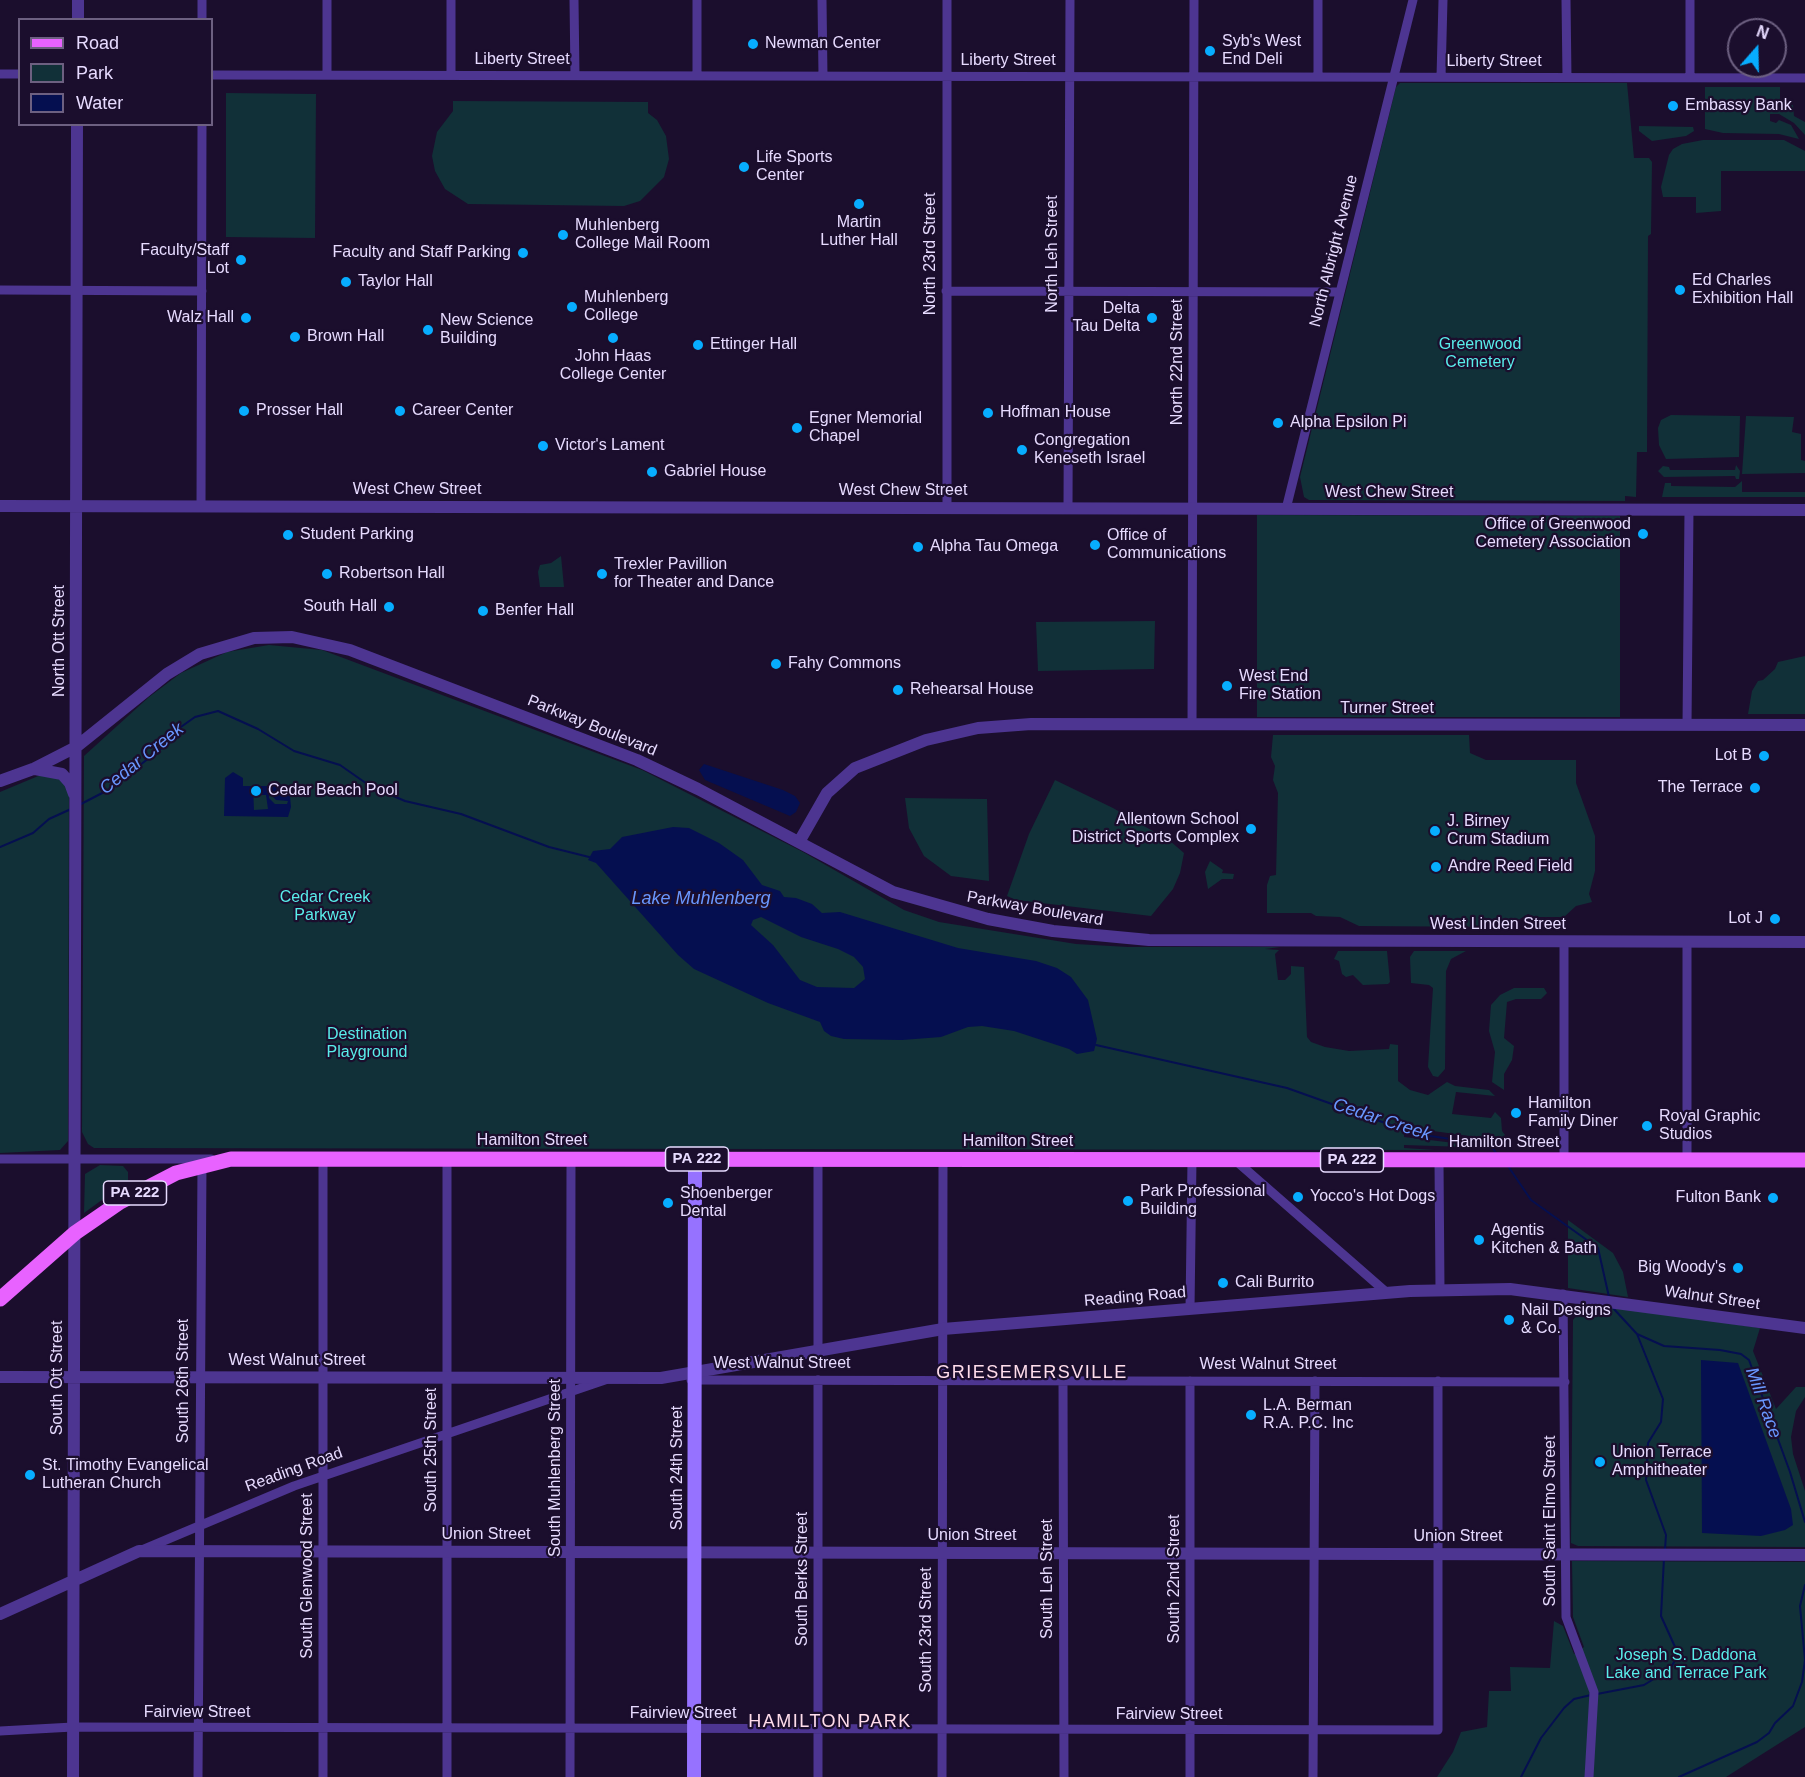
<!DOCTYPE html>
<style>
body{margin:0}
#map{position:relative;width:1805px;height:1777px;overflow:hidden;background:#1b0e2d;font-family:Arial,sans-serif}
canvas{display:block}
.legend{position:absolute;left:18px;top:18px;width:195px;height:108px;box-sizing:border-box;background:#1b0e2d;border:2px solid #6d6081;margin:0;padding:8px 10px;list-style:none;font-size:18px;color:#e7dbff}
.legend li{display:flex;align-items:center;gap:12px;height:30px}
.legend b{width:30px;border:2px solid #6d6081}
.north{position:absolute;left:1727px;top:18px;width:60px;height:60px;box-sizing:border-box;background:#1b0e2d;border:2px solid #6d6081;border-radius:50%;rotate:20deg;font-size:16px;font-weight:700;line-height:24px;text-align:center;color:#e7dbff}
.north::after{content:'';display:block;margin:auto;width:21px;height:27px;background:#07adff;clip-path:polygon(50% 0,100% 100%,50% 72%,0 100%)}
</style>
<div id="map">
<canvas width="1805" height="1777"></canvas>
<ul class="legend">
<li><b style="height:8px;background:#e862ff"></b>Road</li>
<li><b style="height:16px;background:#113038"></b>Park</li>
<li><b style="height:16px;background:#050f50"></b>Water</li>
</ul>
<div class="north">N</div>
</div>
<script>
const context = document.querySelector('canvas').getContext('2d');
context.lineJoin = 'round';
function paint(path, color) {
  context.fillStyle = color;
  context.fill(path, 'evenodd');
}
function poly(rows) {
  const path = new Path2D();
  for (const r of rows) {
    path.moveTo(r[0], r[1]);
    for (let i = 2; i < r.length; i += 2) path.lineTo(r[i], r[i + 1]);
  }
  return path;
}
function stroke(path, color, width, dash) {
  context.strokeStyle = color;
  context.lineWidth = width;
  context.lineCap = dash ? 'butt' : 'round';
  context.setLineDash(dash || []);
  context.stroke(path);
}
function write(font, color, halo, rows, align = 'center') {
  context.font = font + ' Arial,sans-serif';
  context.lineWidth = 4.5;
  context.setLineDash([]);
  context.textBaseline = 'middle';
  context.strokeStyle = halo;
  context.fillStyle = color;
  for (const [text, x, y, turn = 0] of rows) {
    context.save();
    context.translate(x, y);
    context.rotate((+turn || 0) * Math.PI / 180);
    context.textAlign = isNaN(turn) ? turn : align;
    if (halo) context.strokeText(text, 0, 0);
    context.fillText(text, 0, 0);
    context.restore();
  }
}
const green = poly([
 [1400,83,1627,83,1634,158,1649,158,1652,162,1651,234,1648,236,1647,452,1637,452,1636,497,1625,496,1625,501,1309,500,1304,497,1300,477,1396,87],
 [1705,87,1780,87,1780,106,1793,105,1794,116,1805,122,1805,135,1794,123,1779,114,1770,114,1770,121,1776,123,1779,120,1791,125,1799,139,1779,134,1723,133,1705,129],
 [226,93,316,94,315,238,226,237],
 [453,101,648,102,648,113,657,120,666,136,669,159,664,177,640,201,624,206,468,204,445,189,435,171,432,156,437,132,453,111],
 [1639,126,1693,127,1694,131,1686,136,1652,141,1639,131],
 [1703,140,1784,140,1805,151,1805,171,1721,171,1721,211,1696,213,1696,197,1663,197,1661,187,1669,155,1673,149,1682,144],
 [1671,415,1740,416,1739,457,1666,459,1659,445,1658,428,1661,420],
 [1746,416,1794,417,1792,432,1801,434,1801,460,1805,461,1805,473,1742,474],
 [1736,465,1740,471,1739,479,1736,479,1735,476,1664,477,1658,471,1663,466,1669,467,1670,470,1735,470],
 [1742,481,1742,492,1805,492,1805,497,1662,497,1665,483,1671,483,1671,486,1735,487],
 [1257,515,1620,516,1620,717,1257,717],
 [561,556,564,587,540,587,538,572,540,565,551,563],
 [1155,621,1154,669,1038,671,1036,622],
 [269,645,322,650,642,770,803,852,904,910,939,922,1076,944,1128,947,1280,947,1265,949,1279,950,1275,954,1278,980,1285,980,1291,974,1291,966,1304,967,1307,1037,1311,1042,1325,1047,1349,1051,1389,1049,1390,1044,1398,1045,1398,1081,1410,1090,1428,1095,1447,1082,1455,1086,1489,1090,1495,1096,1456,1092,1452,1114,1491,1118,1495,1112,1501,1118,1502,1131,1505,1135,1499,1140,1503,1142,1501,1146,1484,1138,1404,1127,1404,1137,1463,1144,1466,1147,1404,1145,1404,1148,1435,1150,94,1148,88,1144,82,1132,84,756,149,697,181,673,227,652],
 [1805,656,1805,714,1748,714,1752,691,1758,681,1763,680,1775,669,1778,662],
 [1273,735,1469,735,1470,753,1486,760,1576,760,1576,783,1595,836,1595,871,1589,894,1592,902,1576,906,1564,917,1535,917,1528,914,1507,927,1359,926,1340,917,1316,916,1311,913,1267,913,1267,885,1270,876,1276,875,1278,793,1273,780,1275,766,1271,757],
 [43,774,59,776,69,790,68,1141,60,1150,0,1153,0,792],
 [1055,780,1113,808,1170,841,1184,853,1180,873,1173,889,1151,916,1016,900,1007,896,1029,834],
 [905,798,987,799,989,881,951,876,924,856,909,828],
 [1210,861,1223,870,1222,873,1234,874,1233,879,1222,879,1208,889,1205,872],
 [1338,951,1387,951,1390,982,1388,984,1363,985,1353,975,1346,977,1342,974,1339,961,1334,959],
 [1414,951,1466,951,1451,959,1446,971,1445,1069,1438,1077,1433,1076,1428,1067,1433,988,1429,985,1411,983,1410,957],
 [1514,988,1544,988,1547,993,1541,999,1516,999,1507,1002,1504,1038,1514,1046,1512,1060,1504,1074,1504,1090,1492,1082,1495,1052,1489,1031,1491,1005,1500,995],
 [100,1165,123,1166,128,1172,128,1181,84,1213,85,1174],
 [1568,1220,1613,1253,1623,1272,1628,1297,1568,1288],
 [1588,1302,1760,1328,1753,1351,1776,1409,1796,1387,1805,1387,1805,1397,1796,1411,1791,1437,1793,1454,1805,1491,1805,1547,1578,1546,1571,1543,1573,1320],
 [1572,1561,1805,1562,1805,1727,1726,1777,1437,1777,1453,1752,1461,1732,1487,1727,1489,1691,1511,1691,1510,1667,1550,1668,1554,1621,1563,1626,1574,1654,1584,1647,1573,1617]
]);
const water = poly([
 [704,764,783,790,795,796,800,803,796,812,790,816,705,780,699,770],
 [233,772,243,778,243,786,253,786,254,810,268,809,266,795,257,795,257,786,269,786,269,798,275,804,287,804,288,801,276,800,272,796,272,786,289,786,291,807,288,817,224,816,225,778],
 [673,827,689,828,719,843,743,860,762,885,780,891,784,897,796,898,812,904,822,913,840,912,958,948,1036,961,1057,968,1071,977,1088,1000,1097,1039,1094,1051,1077,1054,1069,1049,1014,1031,982,1026,968,1027,941,1037,902,1040,844,1039,831,1036,824,1031,820,1022,768,1003,694,969,678,955,596,863,588,860,593,851,610,849,622,837],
 [761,917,801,937,838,949,854,957,863,967,865,979,854,988,817,987,800,980,773,945,751,925,753,920],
 [1701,1360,1738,1363,1791,1509,1793,1525,1785,1530,1761,1536,1702,1533]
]);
const stream = poly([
 [81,804,108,790,167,744,178,729,195,717,218,711,258,729,294,751,340,765,370,786,405,801,461,814,549,847,589,857],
 [0,847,33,833,49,819,71,809],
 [1096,1045,1287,1088,1416,1134,1472,1142,1492,1147,1496,1153],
 [1508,1166,1531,1200,1598,1248,1609,1297],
 [1613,1308,1637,1334,1663,1399,1661,1422,1648,1443,1646,1480,1666,1535,1665,1549],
 [1637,1334,1664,1346,1720,1350,1741,1354,1749,1360,1790,1472,1805,1522],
 [1597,1694,1644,1685,1670,1669,1677,1657,1676,1649,1661,1616,1664,1558],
 [1521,1777,1541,1738,1564,1708,1574,1699,1591,1695],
 [1679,1777,1757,1742,1769,1733,1775,1723,1793,1706,1802,1682,1805,1660,1800,1606,1805,1585]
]);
const minor = poly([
 [327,0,327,75],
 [574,0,575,75],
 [822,0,823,76],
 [947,0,947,508],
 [1566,0,1567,77],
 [1690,0,1690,77],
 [202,20,202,0],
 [0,74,20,74],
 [212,75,1805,78],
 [451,75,451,0],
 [697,76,697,0],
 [1318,77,1318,0],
 [1441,77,1443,0],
 [0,290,202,291],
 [946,291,1338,292],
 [201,506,202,124],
 [1068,508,1070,0],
 [1286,509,1413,0],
 [1192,725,1194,0],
 [1687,725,1689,510],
 [1687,942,1687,1160],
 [0,1159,211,1159],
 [1235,1160,1386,1292],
 [1439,1161,1440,1290],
 [1564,1161,1564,942],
 [1563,1294,1566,1617,1594,1692,1589,1777],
 [1190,1309,1192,1160],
 [818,1351,818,1159],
 [691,1380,1565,1382],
 [1063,1381,1064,1777],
 [142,1550,294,1486,605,1380],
 [0,1731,73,1727,1438,1730,1438,1381],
 [198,1777,202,1164],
 [323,1777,323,1158],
 [447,1777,447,1159],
 [570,1777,571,1159],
 [818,1777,818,1380],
 [942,1777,943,1160],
 [1190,1777,1190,1381],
 [1313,1777,1315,1381]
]);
const tertiary = poly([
 [78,20,78,0],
 [0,506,1805,510],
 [35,769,62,774,70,783,74,794],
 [0,781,33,769,76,747,167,674,200,654,254,638,292,637,350,650,637,760,698,789,893,892,988,919,1053,931,1149,940,1805,942],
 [799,842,827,793,855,768,926,740,978,728,1031,724,1805,725],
 [0,1377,661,1378,943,1329,1410,1291,1510,1289,1805,1328],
 [0,1614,139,1551,1805,1555],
 [73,1777,77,124]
]);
const secondary = poly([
 [694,1777,695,1159]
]);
const primary = poly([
 [0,1299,75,1233,120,1202,176,1173,231,1159,1805,1160]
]);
const markers = [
 [753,44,6,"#07adff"],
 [1210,51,6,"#07adff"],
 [1673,106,6,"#07adff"],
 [744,167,6,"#07adff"],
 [859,204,6,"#07adff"],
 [563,235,6,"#07adff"],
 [523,253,6,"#07adff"],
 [241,260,6,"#07adff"],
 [346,282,6,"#07adff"],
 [1680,290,6,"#07adff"],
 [572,307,6,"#07adff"],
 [246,318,6,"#07adff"],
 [1152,318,6,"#07adff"],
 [428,330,6,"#07adff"],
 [295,337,6,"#07adff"],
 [613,338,6,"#07adff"],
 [698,345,6,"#07adff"],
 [244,411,6,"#07adff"],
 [400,411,6,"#07adff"],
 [988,413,6,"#07adff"],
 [1278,423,6,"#07adff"],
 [797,428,6,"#07adff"],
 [543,446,6,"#07adff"],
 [1022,450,6,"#07adff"],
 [652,472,6,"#07adff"],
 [1643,534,6,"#07adff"],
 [288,535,6,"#07adff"],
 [1095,545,6,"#07adff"],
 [918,547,6,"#07adff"],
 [327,574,6,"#07adff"],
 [602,574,6,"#07adff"],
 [389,607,6,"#07adff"],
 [483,611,6,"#07adff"],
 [776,664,6,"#07adff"],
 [1227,686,6,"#07adff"],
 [898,690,6,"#07adff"],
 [1764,756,6,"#07adff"],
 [1755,788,6,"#07adff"],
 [256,791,6,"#07adff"],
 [1251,829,6,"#07adff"],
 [1435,831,6,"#07adff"],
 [1436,867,6,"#07adff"],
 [1775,919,6,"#07adff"],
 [1516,1113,6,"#07adff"],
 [1647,1126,6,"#07adff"],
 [1298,1197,6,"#07adff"],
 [1773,1198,6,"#07adff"],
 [1128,1201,6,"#07adff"],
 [668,1203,6,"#07adff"],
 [1479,1240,6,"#07adff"],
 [1738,1268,6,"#07adff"],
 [1223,1283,6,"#07adff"],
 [1509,1320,6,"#07adff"],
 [1251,1415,6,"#07adff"],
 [1600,1462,6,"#07adff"],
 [30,1475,6,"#07adff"]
];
const shields = [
 [697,1159,63],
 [1352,1160,63],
 [135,1193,63]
];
const shieldNames = [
 ["PA 222",697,1159],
 ["PA 222",1352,1160],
 ["PA 222",135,1193]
];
const poiNames = [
 ["Syb's West",1222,42],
 ["End Deli",1222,60],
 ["Newman Center",765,44],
 ["Embassy Bank",1685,106],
 ["Life Sports",756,158],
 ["Center",756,176],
 ["Martin",859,223,"center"],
 ["Luther Hall",859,241,"center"],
 ["Muhlenberg",575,226],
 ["College Mail Room",575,244],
 ["Faculty/Staff",229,251,"right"],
 ["Lot",229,269,"right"],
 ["Faculty and Staff Parking",511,253,"right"],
 ["Ed Charles",1692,281],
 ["Exhibition Hall",1692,299],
 ["Taylor Hall",358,282],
 ["Muhlenberg",584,298],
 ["College",584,316],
 ["Delta",1140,309,"right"],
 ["Tau Delta",1140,327,"right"],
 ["Walz Hall",234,318,"right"],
 ["New Science",440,321],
 ["Building",440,339],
 ["Brown Hall",307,337],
 ["Ettinger Hall",710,345],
 ["John Haas",613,357,"center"],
 ["College Center",613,375,"center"],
 ["Prosser Hall",256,411],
 ["Career Center",412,411],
 ["Hoffman House",1000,413],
 ["Egner Memorial",809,419],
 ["Chapel",809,437],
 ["Alpha Epsilon Pi",1290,423],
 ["Congregation",1034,441],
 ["Keneseth Israel",1034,459],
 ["Victor's Lament",555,446],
 ["Gabriel House",664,472],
 ["Office of Greenwood",1631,525,"right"],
 ["Cemetery Association",1631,543,"right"],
 ["Student Parking",300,535],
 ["Office of",1107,536],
 ["Communications",1107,554],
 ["Alpha Tau Omega",930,547],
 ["Trexler Pavillion",614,565],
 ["for Theater and Dance",614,583],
 ["Robertson Hall",339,574],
 ["South Hall",377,607,"right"],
 ["Benfer Hall",495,611],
 ["Fahy Commons",788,664],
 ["West End",1239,677],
 ["Fire Station",1239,695],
 ["Rehearsal House",910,690],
 ["Lot B",1752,756,"right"],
 ["The Terrace",1743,788,"right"],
 ["Cedar Beach Pool",268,791],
 ["Allentown School",1239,820,"right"],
 ["District Sports Complex",1239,838,"right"],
 ["J. Birney",1447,822],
 ["Crum Stadium",1447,840],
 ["Andre Reed Field",1448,867],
 ["Lot J",1763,919,"right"],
 ["Hamilton",1528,1104],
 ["Family Diner",1528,1122],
 ["Royal Graphic",1659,1117],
 ["Studios",1659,1135],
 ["Park Professional",1140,1192],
 ["Building",1140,1210],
 ["Shoenberger",680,1194],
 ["Dental",680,1212],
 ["Yocco's Hot Dogs",1310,1197],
 ["Fulton Bank",1761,1198,"right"],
 ["Agentis",1491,1231],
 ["Kitchen & Bath",1491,1249],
 ["Big Woody's",1726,1268,"right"],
 ["Cali Burrito",1235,1283],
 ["Nail Designs",1521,1311],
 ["& Co.",1521,1329],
 ["L.A. Berman",1263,1406],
 ["R.A. P.C. Inc",1263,1424],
 ["Union Terrace",1612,1453],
 ["Amphitheater",1612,1471],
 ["St. Timothy Evangelical",42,1466],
 ["Lutheran Church",42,1484]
];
const streetNames = [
 ["Liberty Street",522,60],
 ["Liberty Street",1008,61],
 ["Liberty Street",1494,62],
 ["North Albright Avenue",1334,251,-76],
 ["North 23rd Street",931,254,-90],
 ["North Leh Street",1053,254,-90],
 ["North 22nd Street",1178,362,-90],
 ["West Chew Street",417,490],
 ["West Chew Street",903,491],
 ["West Chew Street",1389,493],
 ["North Ott Street",60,641,-90],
 ["Turner Street",1387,709],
 ["Parkway Boulevard",592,726,22],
 ["Parkway Boulevard",1035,909,10],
 ["West Linden Street",1498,925],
 ["Hamilton Street",532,1141],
 ["Hamilton Street",1018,1142],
 ["Hamilton Street",1504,1143],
 ["Reading Road",1135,1297,-5],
 ["Walnut Street",1712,1298,8],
 ["West Walnut Street",297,1361],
 ["West Walnut Street",782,1364],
 ["West Walnut Street",1268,1365],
 ["South Ott Street",58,1378,-90],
 ["South 26th Street",184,1381,-90],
 ["South 25th Street",432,1450,-90],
 ["South Muhlenberg Street",556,1468,-90],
 ["South 24th Street",678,1468,-90],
 ["Reading Road",294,1470,-20],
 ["South Saint Elmo Street",1551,1521,-90],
 ["Union Street",486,1535],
 ["Union Street",972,1536],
 ["Union Street",1458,1537],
 ["South Glenwood Street",308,1576,-90],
 ["South Berks Street",803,1579,-90],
 ["South Leh Street",1048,1579,-90],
 ["South 22nd Street",1175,1579,-90],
 ["South 23rd Street",927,1630,-90],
 ["Fairview Street",197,1713],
 ["Fairview Street",683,1714],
 ["Fairview Street",1169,1715]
];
const parkNames = [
 ["Greenwood",1480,345],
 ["Cemetery",1480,363],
 ["Cedar Creek",325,898],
 ["Parkway",325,916],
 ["Destination",367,1035],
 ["Playground",367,1053],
 ["Joseph S. Daddona",1686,1656],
 ["Lake and Terrace Park",1686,1674]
];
const waterNames = [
 ["Cedar Creek",142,759,-39],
 ["Lake Muhlenberg",701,899],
 ["Cedar Creek",1382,1120,18],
 ["Mill Race",1763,1403,70]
];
const neighbourhoodNames = [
 ["GRIESEMERSVILLE",1032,1373],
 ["HAMILTON PARK",830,1722]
];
paint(green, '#113038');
paint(water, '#050f50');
stroke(stream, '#050f50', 2);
stroke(minor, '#4d3591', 9);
stroke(tertiary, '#4d3591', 12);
stroke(secondary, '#9672ff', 14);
stroke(primary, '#e862ff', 15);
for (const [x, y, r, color] of markers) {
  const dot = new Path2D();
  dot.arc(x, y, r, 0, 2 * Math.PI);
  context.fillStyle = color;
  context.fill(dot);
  stroke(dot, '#1b0e2d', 2);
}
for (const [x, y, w] of shields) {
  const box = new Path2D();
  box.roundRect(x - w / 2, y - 12, w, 24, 4.5);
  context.fillStyle = '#1b0e2d';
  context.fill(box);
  stroke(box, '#e7dbff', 1.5);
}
write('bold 15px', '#e7dbff', null, shieldNames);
write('16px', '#e7dbff', '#1b0e2d', poiNames, 'left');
write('16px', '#e7dbff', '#1b0e2d', streetNames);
write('16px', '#59edea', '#1b0e2d', parkNames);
write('italic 18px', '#6997ff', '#1b0e2d', waterNames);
context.letterSpacing = '1.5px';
write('18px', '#ffddeb', '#1b0e2d', neighbourhoodNames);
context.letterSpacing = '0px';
</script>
